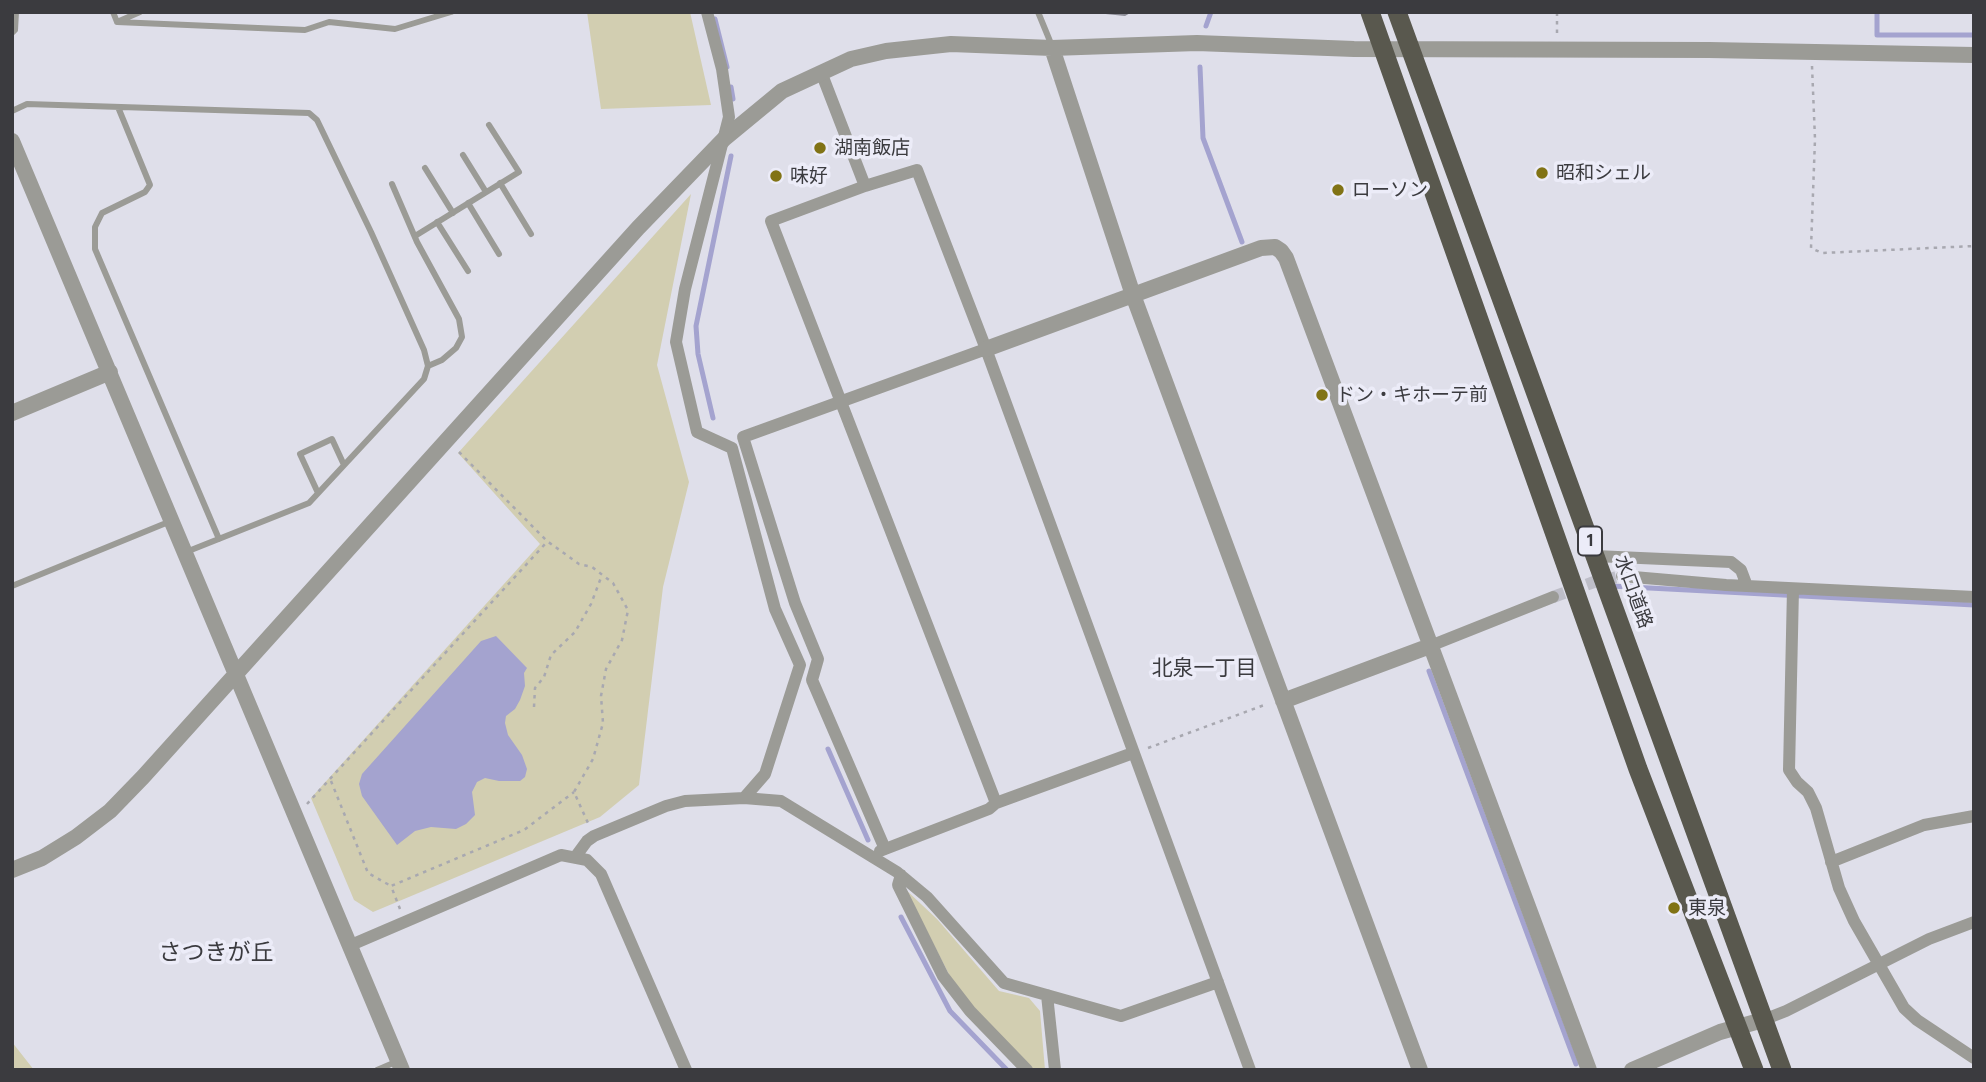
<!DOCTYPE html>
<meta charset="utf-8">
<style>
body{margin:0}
#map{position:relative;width:1986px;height:1082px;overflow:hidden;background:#dfdfea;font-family:Figtree,sans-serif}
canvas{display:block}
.frame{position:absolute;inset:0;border:14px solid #3b3b3f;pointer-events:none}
</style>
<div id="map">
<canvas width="1986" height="1082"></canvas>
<div class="frame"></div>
</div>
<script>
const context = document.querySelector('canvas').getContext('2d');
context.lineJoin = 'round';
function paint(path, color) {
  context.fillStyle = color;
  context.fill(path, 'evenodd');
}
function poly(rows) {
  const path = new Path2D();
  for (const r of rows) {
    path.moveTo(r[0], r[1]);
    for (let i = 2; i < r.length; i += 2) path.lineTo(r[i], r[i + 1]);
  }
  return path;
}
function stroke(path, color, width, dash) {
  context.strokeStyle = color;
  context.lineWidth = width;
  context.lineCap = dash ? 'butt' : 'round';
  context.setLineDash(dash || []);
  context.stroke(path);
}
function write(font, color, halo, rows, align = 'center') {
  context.font = font + ' Figtree,"Noto Sans JP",sans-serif';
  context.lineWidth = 7;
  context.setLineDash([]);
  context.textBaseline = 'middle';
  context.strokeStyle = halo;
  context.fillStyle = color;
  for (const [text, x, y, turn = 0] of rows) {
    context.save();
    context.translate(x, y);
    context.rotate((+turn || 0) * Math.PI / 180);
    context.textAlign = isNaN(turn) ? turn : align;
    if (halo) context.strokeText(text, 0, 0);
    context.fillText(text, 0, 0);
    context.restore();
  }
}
const green = poly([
 [587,12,690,12,711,105,601,109],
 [691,194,657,365,689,482,663,587,639,785,600,817,373,912,354,900,311,798,540,544,458,453],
 [905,889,937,919,999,991,1029,998,1040,1011,1045,1070,1034,1070,985,1020,954,984],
 [12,1042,34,1070,12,1070]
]);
const water = poly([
 [496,636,527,668,524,673,525,686,520,700,515,709,506,716,505,723,508,735,522,755,527,769,525,777,520,781,499,781,485,778,477,782,472,792,475,815,466,824,456,829,431,827,415,831,397,845,362,796,359,784,362,774,481,641]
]);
const stream = poly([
 [1877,12,1877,35,1974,35],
 [715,19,727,67],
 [1206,26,1211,12],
 [1200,67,1203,138,1242,242],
 [731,87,733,99],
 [713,418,698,354,696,326,731,156],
 [1611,586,1974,605],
 [1429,671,1576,1064],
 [828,749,868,840],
 [901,917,950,1011,1007,1070]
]);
const building = poly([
 [1096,12,1130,12,1125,15,1096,12]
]);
const minorTunnel = poly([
 [1553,597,1594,582,1622,576]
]);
const path = poly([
 [1557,33,1557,12],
 [1812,66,1815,139,1811,248,1822,253,1974,246],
 [459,452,547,541,579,564,592,567,613,583,628,610,622,640,606,669,601,696,603,723,593,759,574,792,588,823],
 [534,707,535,688,544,677,551,655,575,632,591,604,602,575],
 [1148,748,1267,704],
 [331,781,368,873,391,886],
 [307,804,546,543],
 [400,909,391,886,524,830,574,792]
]);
const service = poly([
 [113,12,117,22,140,12],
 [1038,12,1052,46],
 [117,22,305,30,329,22,395,29,451,12],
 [12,33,15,30,16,12],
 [118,107,150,185,145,192,102,213,95,227,95,249,219,539],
 [12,111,27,104,309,113,317,120,371,232,424,350,428,366,424,379,309,503,186,552],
 [463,155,486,192],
 [425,168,453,213],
 [500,183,531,234],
 [392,184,417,242,459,319,462,337,456,348,442,360,428,366],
 [468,203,499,254],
 [437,222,468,271],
 [415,236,519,172,489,125],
 [318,493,300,454,332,439,344,465],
 [12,586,171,521],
 [377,1070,398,1061]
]);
const minor = poly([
 [707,12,722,69,729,117,685,289,676,342,697,432,732,448,775,609,800,665,765,774,744,798],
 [821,72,865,186],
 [1595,556,1731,562,1741,570,1747,586],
 [1622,576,1726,585,1974,597],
 [1793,589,1789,770,1797,782,1808,792,1816,808,1839,888,1854,921,1904,1008,1917,1020,1974,1058],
 [1430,646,1553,597],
 [996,803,771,221,865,186,917,170,986,349,1250,1070],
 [885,849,812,680,818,659,795,603,743,437,986,349],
 [880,851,989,809,996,803,1133,753],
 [576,856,587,841,594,836,666,806,685,801,744,798,781,801,897,872,927,897,1004,983,1121,1016,1218,982],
 [1831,862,1924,825,1974,816],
 [901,875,898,885,943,976,970,1011,1027,1070],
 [351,945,561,855,587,860,601,874,686,1070],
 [1047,995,1055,1070],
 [1763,1020,1786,1011,1929,939,1974,922]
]);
const tertiary = poly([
 [1052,48,1133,295,1420,1070],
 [12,141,402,1070],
 [986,349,1261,248,1275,247,1281,251,1286,258,1589,1070],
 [12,413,110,372],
 [1283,701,1430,646],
 [12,870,42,858,76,837,110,811,143,777,638,228,725,138,782,91,851,59,886,51,951,44,1052,48,1197,43,1354,49,1709,50,1974,55],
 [1632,1070,1720,1032,1763,1020]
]);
const trunk = poly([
 [1370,12,1638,769,1754,1070],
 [1397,12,1782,1070]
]);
const markers = [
 [820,148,7,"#817315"],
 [1542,173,7,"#817315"],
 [776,176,7,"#817315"],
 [1338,190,7,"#817315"],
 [1322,395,7,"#817315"],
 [1674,908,7,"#817315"]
];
const shields = [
 [1590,541,24]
];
const shieldNames = [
 ["1",1590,541]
];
const poiNames = [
 ["湖南飯店",834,148],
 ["昭和シェル",1556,173],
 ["味好",790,176],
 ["ローソン",1352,190],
 ["ドン・キホーテ前",1336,395],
 ["東泉",1688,908]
];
const streetNames = [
 ["水口道路",1633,592,70]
];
const neighbourhoodNames = [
 ["北泉一丁目",1204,669]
];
const quarterNames = [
 ["さつきが丘",216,953]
];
paint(green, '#d2ceb1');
paint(water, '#a4a3cf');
stroke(stream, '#a4a3cf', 5);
paint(building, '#bbbbc6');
stroke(building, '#8c8c96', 2);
stroke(minorTunnel, '#bebec8', 12, [12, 6]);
stroke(path, '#a8a8b0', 2.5, [3.5, 5]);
stroke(service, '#9b9b96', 6);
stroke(minor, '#9b9b96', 12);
stroke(tertiary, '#9b9b96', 16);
stroke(trunk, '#59584e', 19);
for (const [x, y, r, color] of markers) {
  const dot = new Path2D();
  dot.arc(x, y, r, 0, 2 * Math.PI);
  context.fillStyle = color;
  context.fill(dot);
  stroke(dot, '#ececf8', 2.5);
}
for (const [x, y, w] of shields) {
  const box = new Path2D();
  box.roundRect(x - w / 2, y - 14.5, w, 29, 5);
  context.fillStyle = '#ececf8';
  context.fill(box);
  stroke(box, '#3b3b3f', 2);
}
write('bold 18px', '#3b3b3f', null, shieldNames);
write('19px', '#3b3b3f', '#ececf8', poiNames, 'left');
write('19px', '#3b3b3f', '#ececf8', streetNames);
write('21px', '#3b3b3f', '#ececf8', neighbourhoodNames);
write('23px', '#3b3b3f', '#ececf8', quarterNames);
</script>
